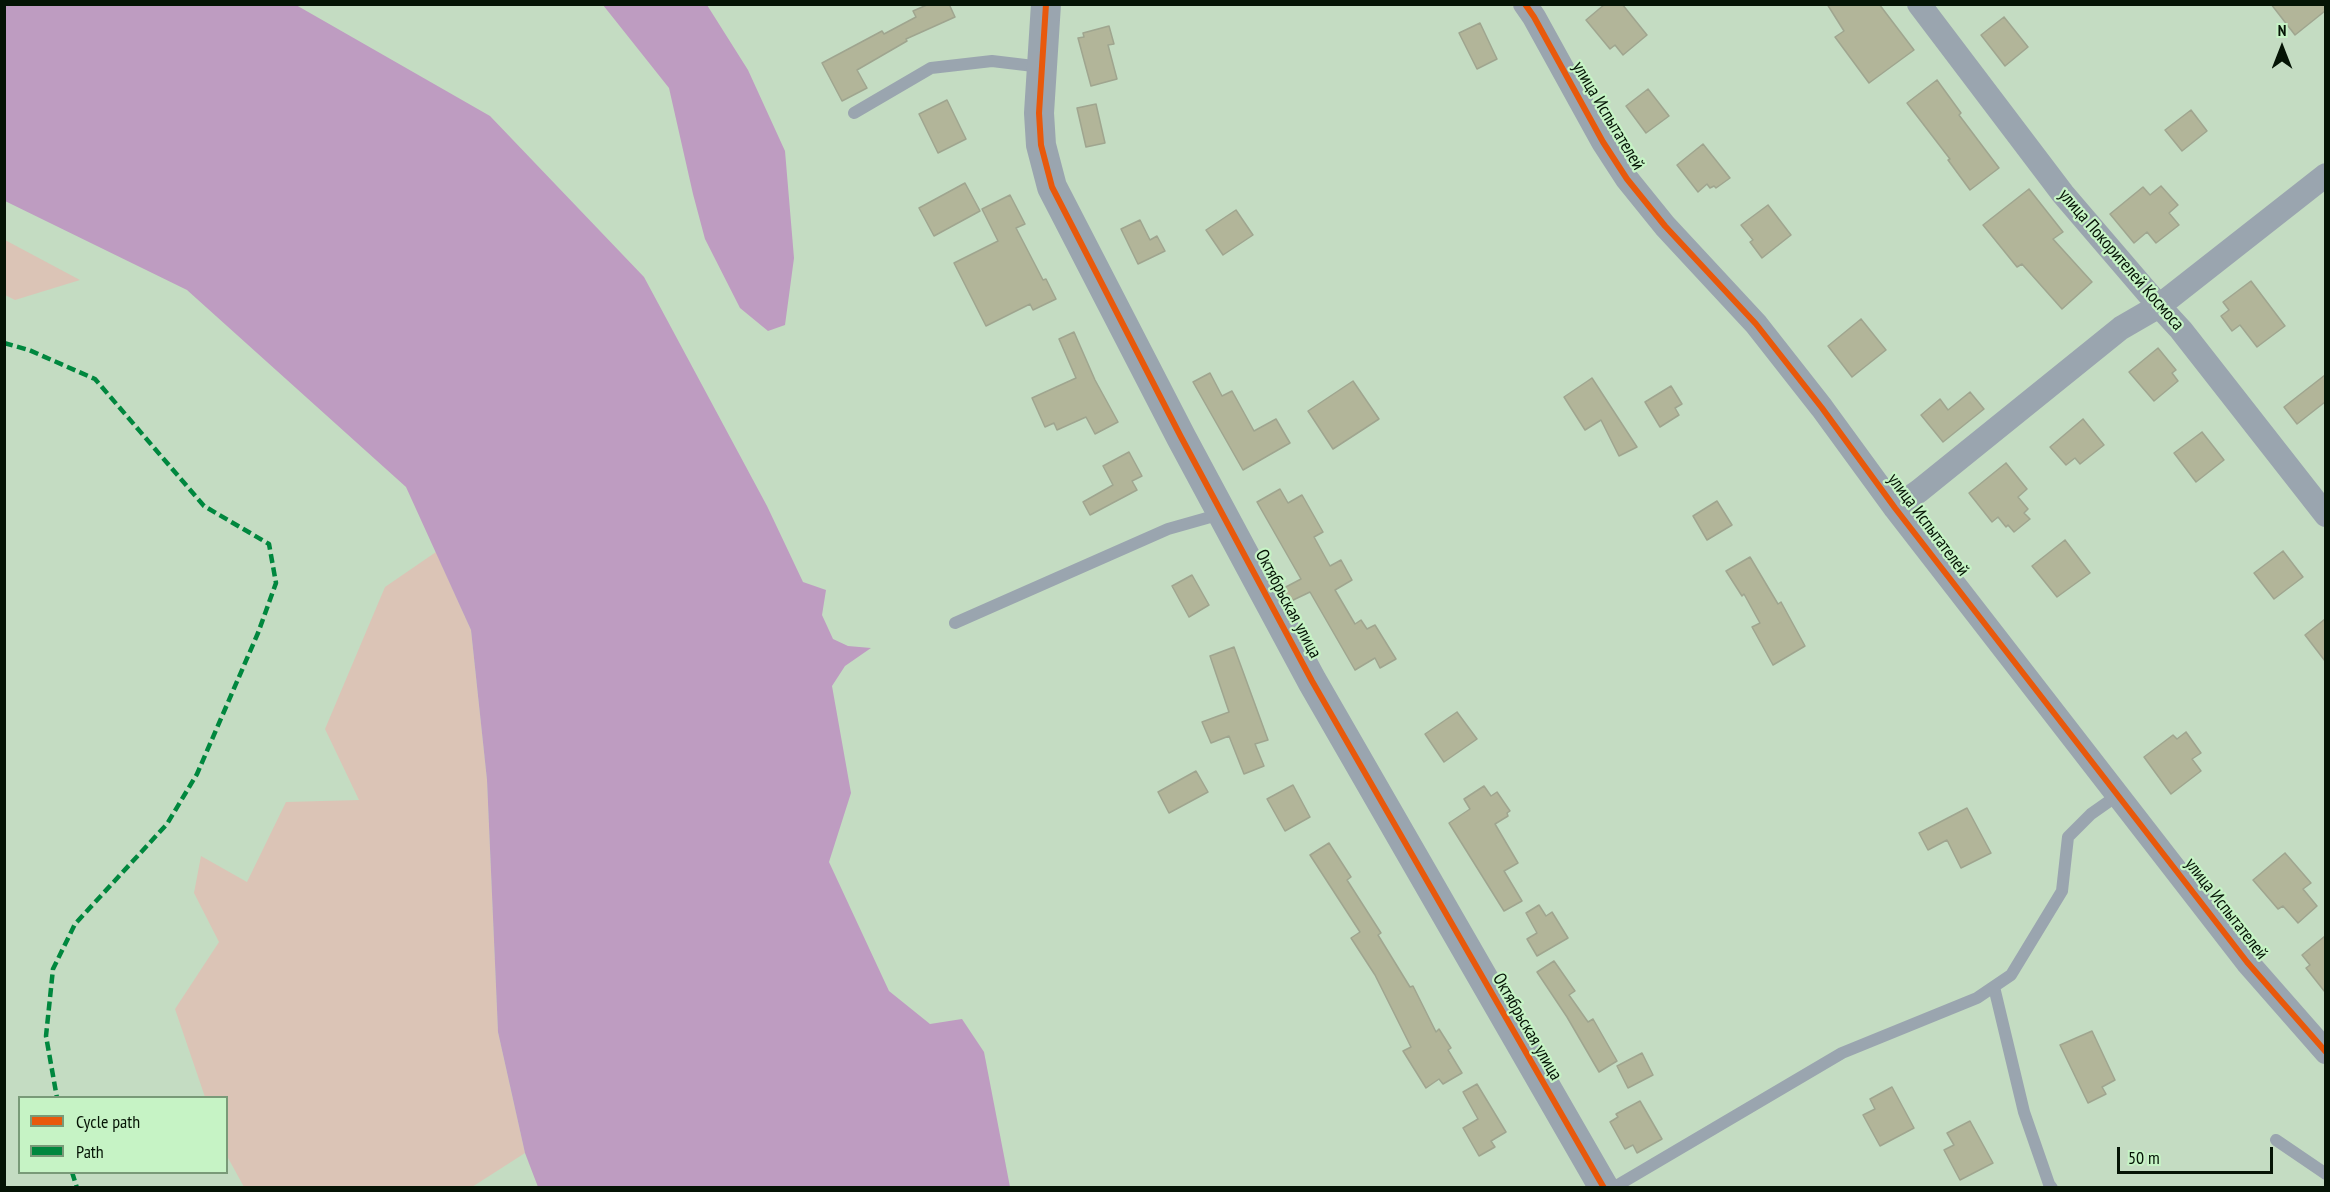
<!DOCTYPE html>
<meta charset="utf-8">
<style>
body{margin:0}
#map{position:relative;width:2330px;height:1192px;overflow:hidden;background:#c4dcc2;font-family:"PT Sans Narrow",sans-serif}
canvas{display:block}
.frame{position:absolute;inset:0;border:6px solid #051405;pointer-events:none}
.legend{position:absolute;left:18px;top:1096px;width:210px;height:78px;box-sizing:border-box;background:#c6f3c5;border:2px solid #799a78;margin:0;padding:8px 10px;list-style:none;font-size:18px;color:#051405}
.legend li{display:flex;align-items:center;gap:12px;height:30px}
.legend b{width:30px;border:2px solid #799a78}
.north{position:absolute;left:2252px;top:18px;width:60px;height:60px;-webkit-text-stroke:4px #c6f3c5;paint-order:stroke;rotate:0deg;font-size:16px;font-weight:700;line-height:24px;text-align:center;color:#051405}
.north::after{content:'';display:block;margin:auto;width:21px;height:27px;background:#051405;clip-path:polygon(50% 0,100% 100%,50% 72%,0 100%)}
.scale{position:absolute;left:2117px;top:1147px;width:156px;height:27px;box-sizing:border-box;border:3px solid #051405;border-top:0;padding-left:8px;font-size:18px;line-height:21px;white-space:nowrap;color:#051405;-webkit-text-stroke:4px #c6f3c5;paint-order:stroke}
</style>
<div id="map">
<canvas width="2330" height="1192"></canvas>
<div class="frame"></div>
<ul class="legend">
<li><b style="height:8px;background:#e8590c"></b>Cycle path</li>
<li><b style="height:8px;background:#00873e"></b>Path</li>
</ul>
<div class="north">N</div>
<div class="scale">50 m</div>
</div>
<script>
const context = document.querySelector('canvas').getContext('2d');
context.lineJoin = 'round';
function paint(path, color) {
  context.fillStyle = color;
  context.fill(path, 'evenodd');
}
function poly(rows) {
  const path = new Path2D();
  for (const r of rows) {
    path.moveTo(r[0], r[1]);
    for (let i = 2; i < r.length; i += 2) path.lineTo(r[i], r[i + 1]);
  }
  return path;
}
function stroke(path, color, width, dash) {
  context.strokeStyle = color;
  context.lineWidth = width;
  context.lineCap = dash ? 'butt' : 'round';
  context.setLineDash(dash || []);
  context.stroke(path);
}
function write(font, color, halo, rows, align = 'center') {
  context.font = font + ' "PT Sans Narrow",sans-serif';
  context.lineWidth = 4.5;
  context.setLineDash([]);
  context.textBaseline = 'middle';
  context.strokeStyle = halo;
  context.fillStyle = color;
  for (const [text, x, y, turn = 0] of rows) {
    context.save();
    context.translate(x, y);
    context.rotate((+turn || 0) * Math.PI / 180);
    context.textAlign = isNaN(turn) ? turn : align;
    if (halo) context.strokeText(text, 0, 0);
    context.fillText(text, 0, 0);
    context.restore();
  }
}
const green = poly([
 [4,240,5,240,80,280,15,300,5,295],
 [436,552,471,630,487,780,498,1032,525,1153,472,1187,244,1187,227,1156,226,1098,205,1097,175,1009,219,942,194,893,201,856,247,882,286,802,359,800,325,729,385,587]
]);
const water = poly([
 [4,5,296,5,490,116,644,277,767,506,803,582,826,590,822,615,833,639,848,646,871,648,845,666,832,686,851,793,829,862,889,991,930,1024,962,1019,984,1052,1010,1187,538,1187,525,1153,498,1032,487,780,471,630,406,487,187,290,5,201],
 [603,5,707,5,748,70,785,151,794,258,785,325,768,331,740,308,705,239,693,194,669,88]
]);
const building = poly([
 [929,4,949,4,955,17,906,39,907,41,857,70,867,88,842,101,822,63,882,31,884,34,916,17,913,11,929,4],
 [1605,4,1622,4,1647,35,1623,55,1615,45,1610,49,1586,20,1605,4],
 [1827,4,1879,4,1914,50,1869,83,1835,37,1844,31,1827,4],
 [2271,4,2325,4,2325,11,2295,35,2271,4],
 [2004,17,2028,47,2005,66,1981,35,2004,17],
 [1480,23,1497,59,1477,69,1459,33,1480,23],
 [1109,26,1114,44,1108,45,1117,79,1091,86,1078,38,1084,37,1083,33,1109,26],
 [1937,80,1961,113,1959,115,1999,168,1970,190,1948,160,1950,159,1907,103,1937,80],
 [1648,89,1669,116,1646,133,1626,106,1648,89],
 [947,100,966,139,938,153,919,114,947,100],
 [1096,104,1105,143,1086,147,1077,108,1096,104],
 [2191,110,2207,131,2182,151,2165,130,2191,110],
 [1703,144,1730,178,1716,188,1714,186,1710,188,1707,184,1698,192,1677,165,1703,144],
 [965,183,980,211,934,236,919,208,965,183],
 [2161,186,2178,205,2169,213,2179,225,2156,243,2147,232,2134,243,2110,214,2143,187,2150,195,2161,186],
 [2029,189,2063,232,2053,239,2092,282,2062,309,2022,264,2017,267,1983,225,2029,189],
 [1010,195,1025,224,1016,228,1043,280,1046,279,1056,299,1033,310,1030,304,986,326,954,263,998,241,982,209,1010,195],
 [1768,205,1791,235,1762,258,1750,242,1753,240,1741,225,1768,205],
 [1236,210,1253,235,1223,255,1206,230,1236,210],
 [1140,220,1150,240,1157,236,1165,251,1138,264,1121,229,1140,220],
 [2251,281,2285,326,2257,347,2240,325,2232,331,2221,316,2229,310,2223,302,2251,281],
 [1861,319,1886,350,1852,377,1828,346,1861,319],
 [1074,332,1095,380,1118,422,1095,434,1086,417,1057,430,1054,423,1045,427,1032,398,1076,378,1059,339,1074,332],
 [2158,348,2176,370,2172,373,2178,381,2154,401,2129,372,2158,348],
 [1210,373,1222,396,1232,391,1254,431,1276,419,1290,443,1243,470,1193,382,1210,373],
 [2325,375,2325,402,2297,424,2284,407,2325,375],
 [1592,378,1637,447,1619,456,1601,420,1585,430,1564,397,1592,378],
 [1353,381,1379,419,1333,449,1308,411,1353,381],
 [1671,386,1682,404,1675,408,1679,415,1660,427,1645,402,1671,386],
 [1970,392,1984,409,1943,442,1921,415,1940,399,1948,410,1970,392],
 [2083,419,2104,445,2080,464,2075,458,2066,465,2050,447,2083,419],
 [2202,432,2224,460,2196,482,2174,453,2202,432],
 [1129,452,1142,476,1132,481,1137,490,1090,515,1083,502,1113,485,1103,466,1129,452],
 [2006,463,2027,489,2018,497,2028,509,2024,513,2030,519,2014,532,2008,525,2006,527,1998,517,1992,522,1969,493,2006,463],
 [1280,489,1288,503,1302,495,1323,532,1314,537,1330,566,1341,560,1352,580,1335,590,1355,624,1361,620,1367,629,1375,625,1396,659,1380,668,1375,658,1355,670,1310,592,1289,602,1282,589,1301,579,1257,502,1280,489],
 [1717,501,1732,525,1707,540,1693,516,1717,501],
 [2065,540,2090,573,2057,597,2032,566,2065,540],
 [2283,551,2303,577,2274,599,2254,573,2283,551],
 [1750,557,1778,604,1781,602,1805,646,1773,665,1752,627,1760,623,1744,594,1742,596,1726,571,1750,557],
 [1192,575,1209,605,1189,617,1172,586,1192,575],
 [2325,619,2325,661,2305,635,2325,619],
 [1234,647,1268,740,1255,744,1264,766,1244,774,1229,736,1211,743,1202,722,1229,712,1210,656,1234,647],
 [1457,712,1477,739,1444,762,1425,734,1457,712],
 [2186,732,2201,753,2192,759,2201,771,2171,794,2144,757,2173,735,2177,739,2186,732],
 [1196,771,1208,792,1169,813,1158,792,1196,771],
 [1293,785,1310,817,1285,831,1267,799,1293,785],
 [1484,786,1491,796,1497,792,1510,811,1507,813,1508,816,1495,824,1518,863,1504,871,1522,901,1504,911,1449,823,1470,809,1464,799,1484,786],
 [1967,808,1991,853,1961,868,1947,840,1928,850,1919,833,1967,808],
 [1329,843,1351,877,1347,880,1381,933,1378,935,1410,987,1413,986,1436,1032,1439,1029,1451,1048,1448,1050,1462,1073,1443,1084,1439,1079,1426,1088,1403,1051,1411,1047,1375,975,1351,938,1360,932,1310,855,1329,843],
 [2285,853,2311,883,2303,889,2317,906,2298,923,2283,906,2278,909,2253,880,2285,853],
 [1539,905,1546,916,1552,912,1568,938,1537,956,1527,939,1537,933,1526,913,1539,905],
 [2325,936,2325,992,2306,968,2310,965,2302,955,2325,936],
 [1554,961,1575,991,1569,995,1588,1022,1593,1019,1617,1061,1599,1072,1567,1017,1537,972,1554,961],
 [2092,1031,2115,1080,2102,1087,2106,1094,2088,1103,2060,1045,2092,1031],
 [1642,1053,1653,1075,1628,1088,1617,1066,1642,1053],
 [1477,1084,1506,1132,1491,1141,1495,1147,1479,1156,1463,1128,1478,1119,1463,1092,1477,1084],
 [1892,1087,1914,1128,1880,1146,1863,1115,1875,1109,1870,1099,1892,1087],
 [1640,1101,1662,1139,1637,1153,1633,1145,1625,1149,1610,1122,1618,1117,1616,1114,1640,1101],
 [1970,1121,1993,1163,1960,1180,1944,1150,1954,1145,1947,1133,1970,1121]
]);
const service = poly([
 [854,113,931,68,992,61,1042,67],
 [955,623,1168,529,1221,514],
 [1994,987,2024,1112,2049,1184,2052,1188],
 [2276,1140,2326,1174],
 [1613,1188,1842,1053,1977,998,2011,975,2062,891,2068,837,2091,814,2118,795]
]);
const minor = poly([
 [1525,4,1534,17,1603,142,1627,179,1665,226,1756,324,1822,408,1895,508,2247,962,2326,1052],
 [1919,4,2063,194,2159,306,2181,330,2326,515],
 [1895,508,1919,491,2121,328,2159,306,2326,175]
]);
const tertiary = poly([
 [1046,4,1039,113,1041,145,1052,187,1181,437,1312,681,1604,1188]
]);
const quiet = poly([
 [4,343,29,350,95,379,204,506,269,544,276,583,258,633,197,774,167,824,75,924,53,969,46,1036,57,1098],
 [72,1172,77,1188]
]);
const cycleway = poly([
 [1046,4,1039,113,1041,145,1052,187,1181,437,1312,681,1604,1188],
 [1525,4,1534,17,1603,142,1627,179,1665,226,1756,324,1822,408,1895,508,2247,962,2326,1052]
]);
const streetNames = [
 ["улица Испытателей",1608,116,59],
 ["улица Покорителей Космоса",2121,260,49],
 ["улица Испытателей",1928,525,53],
 ["Октябрьская улица",1288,604,62],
 ["улица Испытателей",2226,909,52],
 ["Октябрьская улица",1527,1027,60]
];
paint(green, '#dbc4b6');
paint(water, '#be9cc1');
paint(building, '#b2b599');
stroke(building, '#9fa58f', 1.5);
stroke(service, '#9aa5af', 12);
stroke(minor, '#9aa5af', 24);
stroke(tertiary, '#9aa5af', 30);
stroke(quiet, '#00873e', 4.5, [9, 4.5]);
stroke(cycleway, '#e8590c', 6);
write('18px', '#051405', '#c6f3c5', streetNames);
</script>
